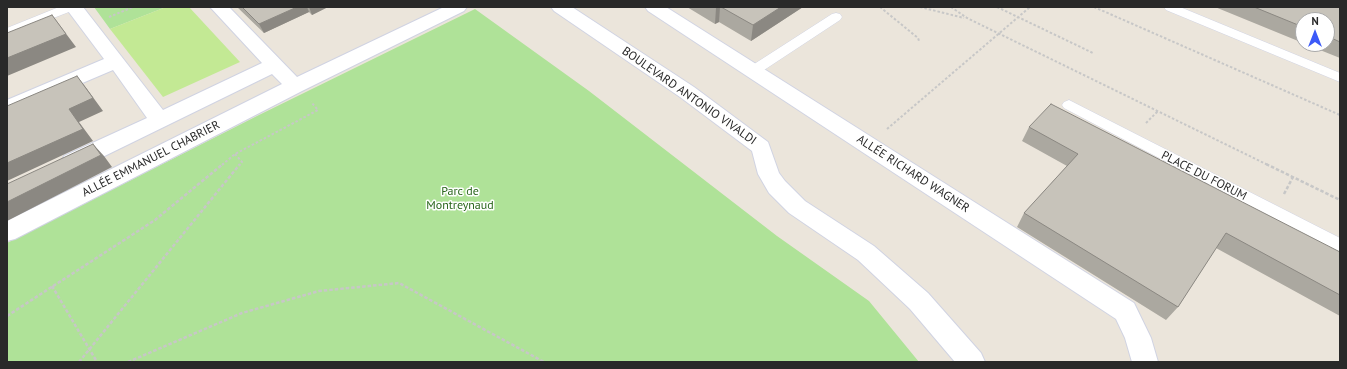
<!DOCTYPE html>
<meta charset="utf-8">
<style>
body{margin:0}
#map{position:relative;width:1347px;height:369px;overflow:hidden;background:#ebe5db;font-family:"PT Sans",sans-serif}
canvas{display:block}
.frame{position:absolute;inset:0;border:8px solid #292929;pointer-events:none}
.north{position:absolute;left:1295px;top:12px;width:40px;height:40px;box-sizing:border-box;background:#fff;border:1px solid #a9a9a9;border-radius:50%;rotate:0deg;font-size:11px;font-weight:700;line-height:16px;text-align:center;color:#292929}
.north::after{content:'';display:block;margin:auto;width:14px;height:18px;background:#3c5af8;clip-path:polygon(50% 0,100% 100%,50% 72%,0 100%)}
</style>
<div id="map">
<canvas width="1347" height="369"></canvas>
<div class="frame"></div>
<div class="north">N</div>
</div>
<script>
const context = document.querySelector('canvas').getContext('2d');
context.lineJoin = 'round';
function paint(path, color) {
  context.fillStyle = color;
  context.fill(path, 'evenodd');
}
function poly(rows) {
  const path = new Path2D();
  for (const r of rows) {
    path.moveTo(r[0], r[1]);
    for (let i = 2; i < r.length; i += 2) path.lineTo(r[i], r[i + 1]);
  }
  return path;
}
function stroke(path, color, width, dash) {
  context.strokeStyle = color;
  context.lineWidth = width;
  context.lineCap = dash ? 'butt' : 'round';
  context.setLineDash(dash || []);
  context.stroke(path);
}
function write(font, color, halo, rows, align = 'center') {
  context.font = font + ' "PT Sans",sans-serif';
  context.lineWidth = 3;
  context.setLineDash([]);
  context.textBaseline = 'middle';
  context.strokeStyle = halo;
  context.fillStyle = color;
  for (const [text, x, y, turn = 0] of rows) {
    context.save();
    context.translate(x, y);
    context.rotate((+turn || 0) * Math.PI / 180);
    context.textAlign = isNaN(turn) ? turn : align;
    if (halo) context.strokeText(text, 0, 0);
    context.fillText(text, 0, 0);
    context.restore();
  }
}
const green = poly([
 [94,7,166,7,110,29],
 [475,9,589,91,777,236,869,301,919,362,7,362,7,243,257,116]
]);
const pitch = poly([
 [166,7,189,7,240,62,163,97,110,29]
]);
const pathFar1 = poly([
 [880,7,918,38,919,41],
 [920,7,964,18],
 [951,7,967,18,1268,165],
 [997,7,1093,53],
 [1094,7,1340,115],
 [109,17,133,7],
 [1146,123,1158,111],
 [887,129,1030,7],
 [235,154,242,162,240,165],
 [222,165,235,154,318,110,311,102]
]);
const path = poly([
 [1266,164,1340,200],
 [1284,194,1293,177],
 [52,286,97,362],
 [7,316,155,220,223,164],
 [79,362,240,164],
 [128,362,242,313,319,291,399,283,544,362]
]);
const lane = poly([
 [59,7,76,7,74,10,7,36,7,28,59,7],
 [1164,7,1180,7,1340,73,1340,82,1166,10,1164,7],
 [836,13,840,14,842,17,840,20,758,74,753,75,748,74,746,71,748,68,832,14,836,13],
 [1069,100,1340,238,1340,253,1064,108,1062,105,1064,102,1069,100]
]);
const street = poly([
 [65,7,83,7,163,110,262,63,210,7,229,7,297,77,444,7,467,7,464,11,302,91,15,239,7,241,7,221,282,84,272,74,80,168,72,170,64,168,61,162,64,156,147,118,113,70,7,115,7,100,104,59,65,7],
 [645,7,666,7,1134,303,1151,338,1158,362,1132,362,1125,338,1116,319,648,11,645,7]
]);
const secondary = poly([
 [551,7,572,7,694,87,768,142,779,173,785,181,805,201,874,246,928,293,981,353,985,362,955,362,910,309,858,260,789,213,769,193,758,174,752,151,680,97,554,11,551,7]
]);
const wall = poly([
 [237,7,328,7,312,15,309,12,264,33],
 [687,7,803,7,751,41,719,22,715,24],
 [1215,7,1340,7,1340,58,1305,44,1327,44,1327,20,1303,20,1303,43],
 [1029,127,1340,252,1340,316,1216,248,1178,307,1166,320,1017,227,1024,213,1067,166,1022,141]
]);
const shadedWall = poly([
 [297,7,307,7,309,12,264,33,259,24],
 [309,7,328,7,312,15],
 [718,7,720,7,719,22,715,24,716,8],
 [781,7,803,7,751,41,753,25],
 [52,15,76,47,7,76,7,58],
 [77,76,87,89,103,111,79,122,93,141,7,181,7,163,69,109],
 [93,144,104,156,112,167,7,221,7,202]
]);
const building = poly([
 [242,7,297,7,259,24,242,7],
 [721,7,781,7,753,25,721,7],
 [1254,7,1340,7,1340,42,1327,36,1327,20,1303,20,1303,27,1254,7],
 [52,15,66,34,7,58,7,33,52,15],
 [77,76,93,98,69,109,83,129,7,163,7,106,77,76],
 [1051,104,1340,252,1340,295,1226,233,1178,307,1024,213,1078,154,1029,127,1051,104],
 [93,144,101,155,7,202,7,184,93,144]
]);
const streetNames = [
 ["BOULEVARD ANTONIO VIVALDI",689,96,35],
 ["ALLÉE EMMANUEL CHABRIER",151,159,-27],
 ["ALLÉE RICHARD WAGNER",913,174,33],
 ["PLACE DU FORUM",1204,176,27]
];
const parkNames = [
 ["Parc de",460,192],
 ["Montreynaud",460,206]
];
paint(green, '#afe298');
paint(pitch, '#c3e994');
stroke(lane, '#d0d3e2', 1);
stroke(street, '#d0d3e2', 2);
stroke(secondary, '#d0d3e2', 2);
stroke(pathFar1, '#c7c7c7', 2, [2.5, 2]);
stroke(path, '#c7c7c7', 2.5, [3.5, 2]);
paint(lane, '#fff');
paint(street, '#fff');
paint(secondary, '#fff');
paint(wall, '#aba8a0');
paint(shadedWall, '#8b8882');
paint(building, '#c7c3ba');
stroke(building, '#8b8882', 1);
write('12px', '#292929', '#fff', streetNames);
write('12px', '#28651a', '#fff', parkNames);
</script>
